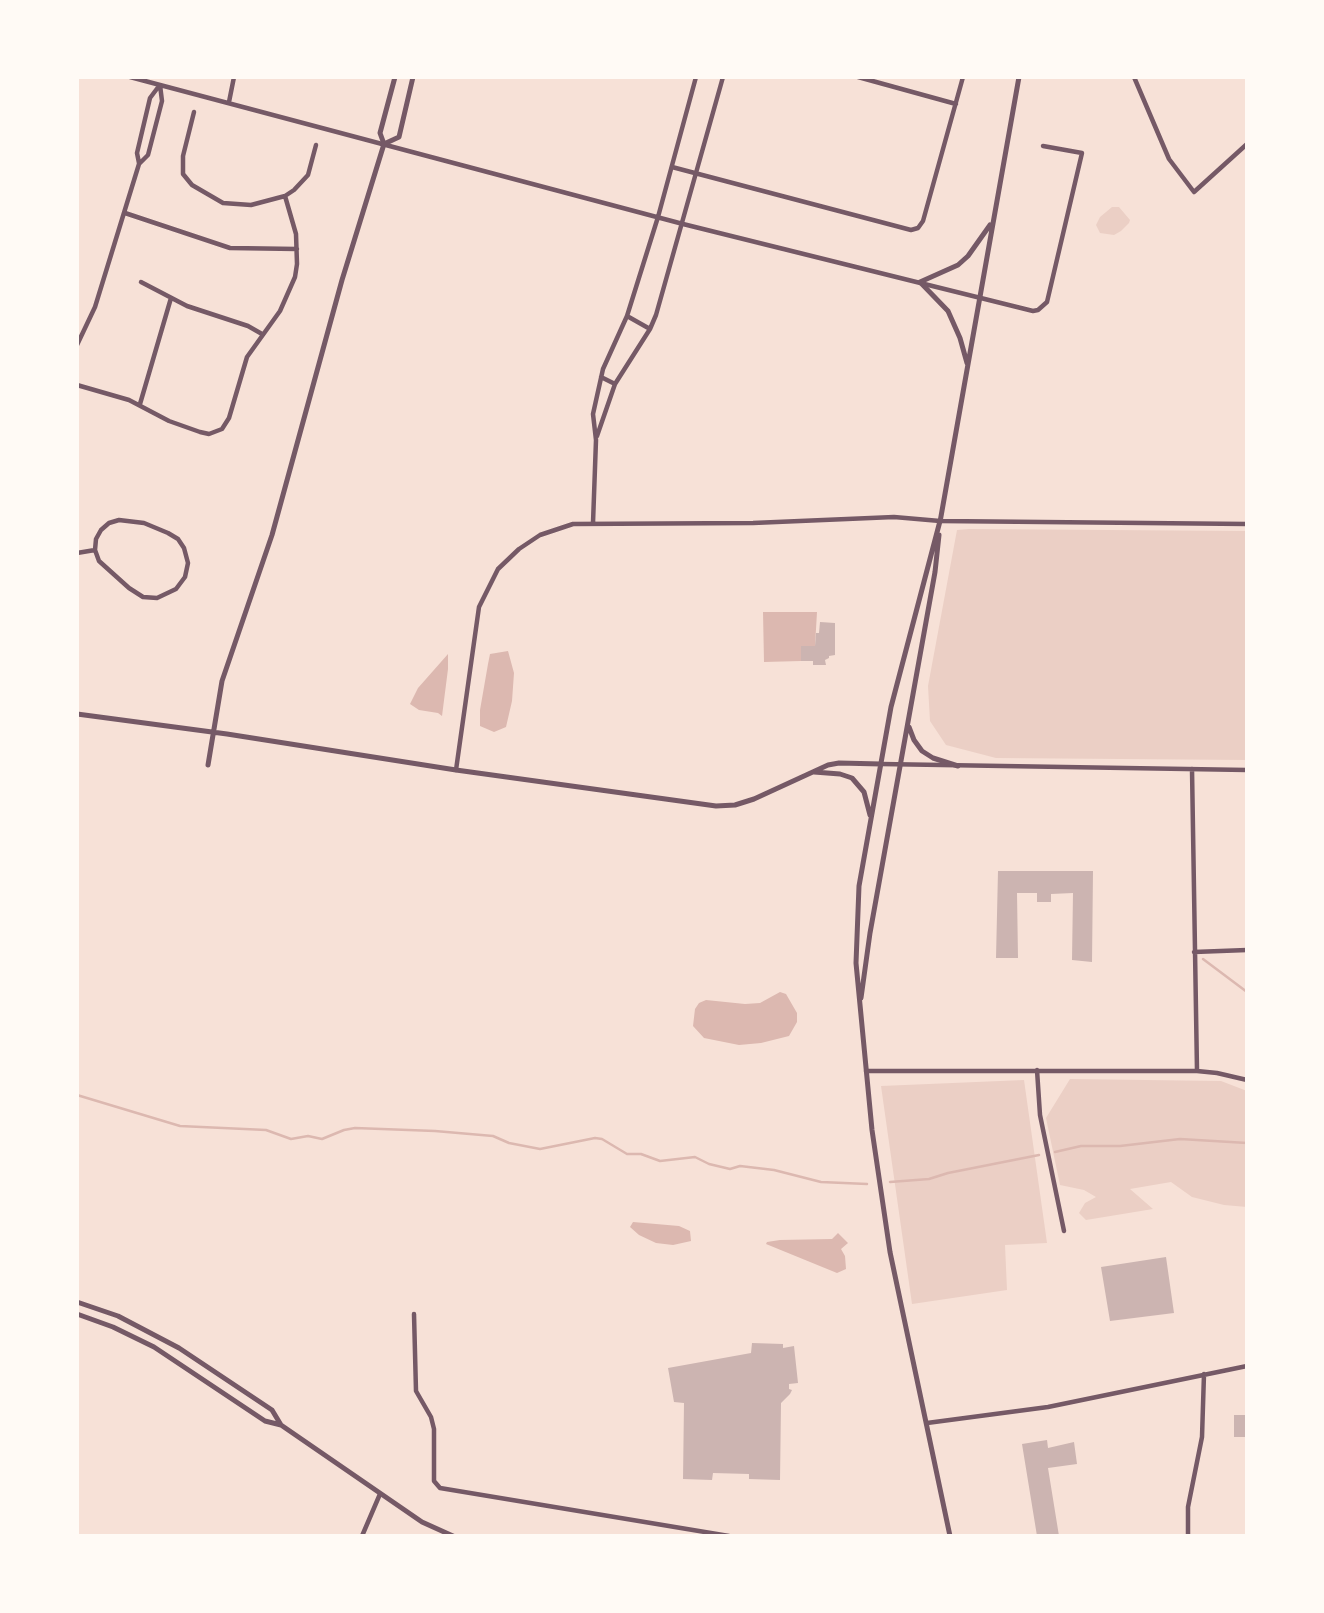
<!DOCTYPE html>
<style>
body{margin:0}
#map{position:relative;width:1324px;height:1613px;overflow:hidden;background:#f7e1d7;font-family:"Fira Sans",sans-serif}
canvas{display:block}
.frame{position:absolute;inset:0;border:79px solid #fffaf5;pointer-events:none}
</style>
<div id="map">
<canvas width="1324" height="1613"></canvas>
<div class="frame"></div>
</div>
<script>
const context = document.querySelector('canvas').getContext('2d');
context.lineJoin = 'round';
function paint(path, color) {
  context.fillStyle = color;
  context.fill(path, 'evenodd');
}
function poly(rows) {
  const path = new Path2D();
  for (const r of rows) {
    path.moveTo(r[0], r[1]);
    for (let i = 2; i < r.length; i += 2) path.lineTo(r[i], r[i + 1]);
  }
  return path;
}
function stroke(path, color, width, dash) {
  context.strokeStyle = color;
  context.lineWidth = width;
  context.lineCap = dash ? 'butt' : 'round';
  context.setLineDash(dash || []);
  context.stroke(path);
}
const green = poly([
 [1112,207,1119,207,1130,220,1129,223,1121,231,1114,235,1100,233,1096,225,1100,217],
 [969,529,1247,531,1247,760,996,758,946,745,930,721,928,686,957,530],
 [1070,1079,1221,1081,1247,1091,1247,1207,1224,1205,1192,1197,1171,1182,1130,1189,1153,1209,1086,1220,1079,1213,1085,1203,1096,1197,1084,1190,1060,1185,1046,1118],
 [1024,1080,1047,1243,1005,1245,1007,1290,912,1304,881,1086]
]);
const water = poly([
 [763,612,817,612,815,646,801,646,801,661,764,662],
 [508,651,514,673,512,701,506,727,494,732,480,726,480,710,488,664,490,654],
 [448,654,448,669,442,716,438,713,419,710,410,704,418,688],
 [780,992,786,994,797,1013,797,1022,789,1036,761,1043,739,1045,704,1038,693,1026,695,1009,699,1003,706,1000,745,1004,760,1003],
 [633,1222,679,1226,690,1231,691,1241,673,1245,656,1243,639,1235,630,1227],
 [838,1233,848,1243,841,1249,845,1256,846,1269,837,1273,766,1244,767,1242,780,1240,832,1239]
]);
const stream = poly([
 [1203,959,1247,992],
 [77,1095,180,1126,266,1130,291,1139,308,1136,322,1139,344,1130,355,1128,435,1131,493,1136,509,1143,540,1149,595,1138,602,1139,627,1154,641,1154,660,1161,695,1157,709,1164,730,1169,740,1166,774,1170,821,1182,867,1184],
 [1055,1152,1081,1146,1120,1146,1180,1139,1247,1143],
 [890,1182,929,1179,948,1173,1039,1155]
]);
const building = poly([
 [820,622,835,623,835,655,829,656,829,658,825,660,826,665,813,665,813,661,801,661,801,646,815,646,816,633,819,633],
 [998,871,1093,871,1092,962,1072,960,1073,893,1051,894,1051,902,1037,902,1037,893,1017,893,1018,958,996,958],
 [1166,1257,1174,1313,1110,1321,1101,1267],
 [752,1343,783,1344,783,1348,794,1346,798,1383,789,1384,789,1389,792,1390,790,1394,781,1403,780,1480,749,1479,749,1474,713,1473,712,1480,683,1479,684,1403,674,1402,668,1368,751,1353],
 [1234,1415,1247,1415,1247,1437,1234,1437],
 [1047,1440,1048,1448,1074,1442,1077,1464,1048,1468,1059,1536,1037,1536,1022,1444]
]);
const minor = poly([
 [130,77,683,224,1033,311,1038,310,1047,302,1082,153,1043,146],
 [858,77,956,104],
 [1134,77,1169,159,1194,192,1247,144],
 [229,102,234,77],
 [194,112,183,156,183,174,192,185,223,203,251,205,285,196,294,190,308,175,316,145],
 [139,163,137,153,150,98,159,86],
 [672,167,911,230,918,228,923,221,963,77],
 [125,213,230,248,297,249],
 [141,282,187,306,248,326,262,334],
 [627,316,650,329],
 [77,345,95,307,139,164,148,155,162,101,160,85],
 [601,377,615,384],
 [77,385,129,400,169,421,200,432,209,434,222,429,229,418,247,357,280,311,295,277,297,264,296,234,285,196],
 [140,404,171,298],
 [597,436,615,384,650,329,656,315,723,77],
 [119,520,144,523,168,533,178,539,184,548,188,563,185,577,176,589,157,598,143,597,129,588,99,561,95,550,96,539,101,530,109,523,119,520],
 [593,523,596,440,593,414,603,369,627,316,658,217,696,77],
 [77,553,95,550],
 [881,764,1247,770],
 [1192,769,1197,1071],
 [456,770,479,607,498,569,519,549,540,535,573,524,753,523,894,517,940,521,1247,524],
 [1194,952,1247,950],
 [1037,1070,1040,1115,1064,1231],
 [866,1071,1197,1071,1217,1073,1247,1080],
 [414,1314,416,1391,431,1417,434,1429,434,1481,440,1488,729,1536],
 [927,1423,1048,1407,1247,1366],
 [362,1536,380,1494],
 [1188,1536,1188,1507,1202,1437,1204,1374]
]);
const tertiary = poly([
 [384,144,399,137,413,77],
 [967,363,960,338,948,311,920,282,958,265,968,256,990,225],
 [940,521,891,707,859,886,856,963,872,1130,890,1252,950,1536],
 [940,522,1019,77],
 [77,714,227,734,456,770,716,806,735,805,754,799,828,765,839,763,881,764],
 [909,727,914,740,922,751,933,758,958,766],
 [208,765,222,681,272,535,342,280,384,144,380,133,395,77],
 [814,772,840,774,852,778,864,792,870,815],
 [861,998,870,933,935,572,939,535],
 [77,1302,118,1316,179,1348,272,1410,281,1425],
 [77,1314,113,1327,154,1347,265,1421,281,1425,422,1522,453,1536]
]);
paint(green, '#ebcfc5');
paint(water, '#dcb8b0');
stroke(stream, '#dcb8b0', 2.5);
paint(building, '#ccb4b1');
stroke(minor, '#755966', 4.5);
stroke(tertiary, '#755966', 5);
</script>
